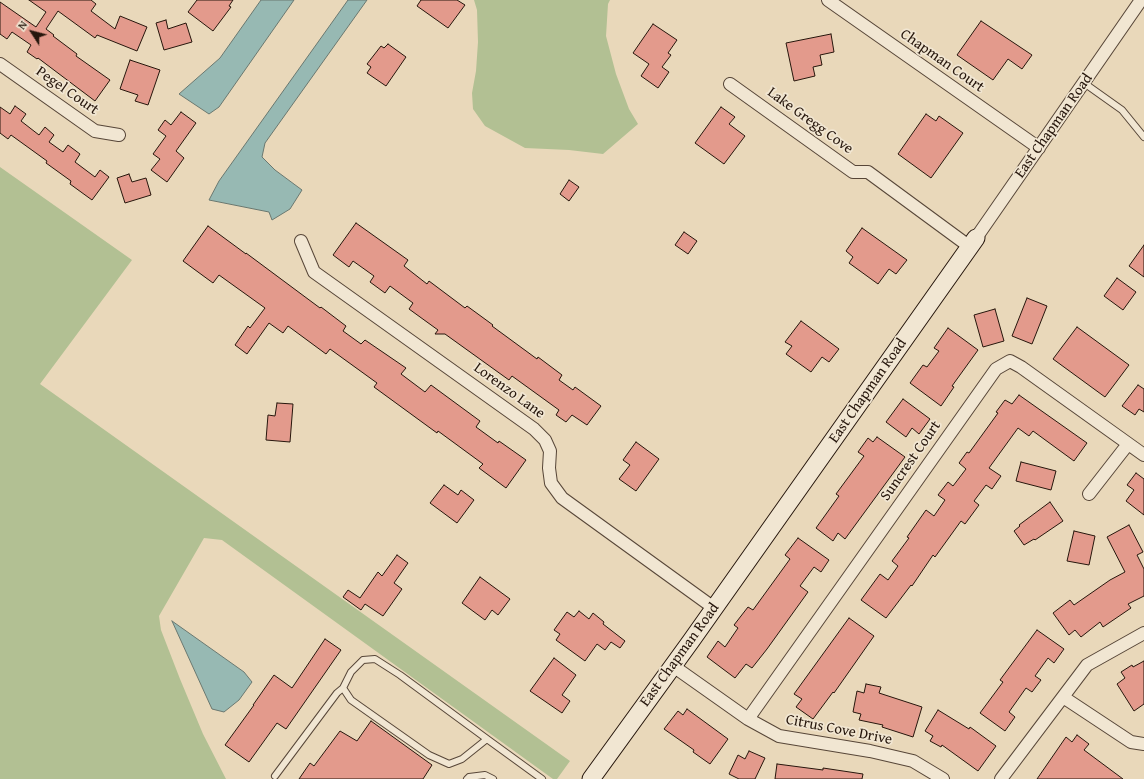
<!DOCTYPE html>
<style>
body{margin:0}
#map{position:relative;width:1144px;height:779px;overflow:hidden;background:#e9d8ba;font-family:"Gentium Book Plus",serif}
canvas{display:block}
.north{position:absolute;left:12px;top:12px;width:40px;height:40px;-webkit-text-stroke:3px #f1e6d2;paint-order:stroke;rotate:306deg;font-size:11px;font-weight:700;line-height:16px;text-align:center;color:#26160c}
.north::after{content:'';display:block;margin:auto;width:14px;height:18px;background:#26160c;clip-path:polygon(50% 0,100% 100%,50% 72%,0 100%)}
</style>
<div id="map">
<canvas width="1144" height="779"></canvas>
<div class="north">N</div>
</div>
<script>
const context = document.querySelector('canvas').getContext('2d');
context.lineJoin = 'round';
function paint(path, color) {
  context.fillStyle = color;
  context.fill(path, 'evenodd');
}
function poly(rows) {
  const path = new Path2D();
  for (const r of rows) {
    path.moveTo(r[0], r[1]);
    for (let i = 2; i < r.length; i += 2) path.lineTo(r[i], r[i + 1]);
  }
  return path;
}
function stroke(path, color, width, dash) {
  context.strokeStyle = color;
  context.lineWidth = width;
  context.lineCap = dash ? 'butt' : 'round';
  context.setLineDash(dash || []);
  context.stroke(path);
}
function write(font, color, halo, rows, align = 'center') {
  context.font = font + ' "Gentium Book Plus",serif';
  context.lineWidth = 3.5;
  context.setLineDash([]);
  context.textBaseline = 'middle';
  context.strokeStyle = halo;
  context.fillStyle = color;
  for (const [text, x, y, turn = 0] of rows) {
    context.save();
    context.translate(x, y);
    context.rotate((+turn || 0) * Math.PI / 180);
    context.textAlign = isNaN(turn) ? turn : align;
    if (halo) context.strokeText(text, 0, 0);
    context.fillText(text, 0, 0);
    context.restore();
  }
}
const green = poly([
 [474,0,610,0,608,4,606,36,616,74,629,109,638,124,603,154,569,150,525,148,485,126,473,109,472,93,476,71,478,42,477,10],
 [0,167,132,260,40,384,570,761,557,779,553,779,222,540,204,538,159,616,161,630,180,679,203,734,226,779,0,779]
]);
const water = poly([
 [261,0,294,0,219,107,209,114,179,94,220,58,261,0],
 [348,0,367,0,265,143,262,157,275,170,302,190,290,209,272,220,269,212,209,200,219,181,348,0],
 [172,621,244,672,252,682,239,700,224,712,212,709,172,621]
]);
const building = poly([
 [29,0,91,0,96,4,91,11,115,29,120,16,147,27,137,51,97,35,95,38,58,11,46,29,54,35,53,36,77,54,76,56,110,80,95,101,38,58,37,59,27,52,31,45,12,32,7,39,0,34,0,2,36,27,46,12,29,0],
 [197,0,233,0,229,6,231,7,213,31,188,12,197,0],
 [421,0,457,0,465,5,448,28,417,6,421,0],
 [166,20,168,29,186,23,192,42,164,50,156,23,166,20],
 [981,21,1032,55,1022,69,1008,59,993,80,957,55,981,21],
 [653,24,677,40,668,53,671,55,662,67,669,72,658,88,641,76,649,64,633,53,653,24],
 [831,34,834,52,820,55,822,65,813,67,815,76,794,81,786,43,831,34],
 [388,44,406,57,386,86,367,73,371,67,367,64,381,46,384,48,388,44],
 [130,60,160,70,148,105,135,101,138,95,120,89,130,60],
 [15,106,26,114,21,121,39,135,45,127,54,135,49,142,63,152,68,145,80,154,75,162,95,177,100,170,109,177,92,200,70,184,71,181,46,163,47,161,11,135,8,139,0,133,0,107,10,114,15,106],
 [721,107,735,117,729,124,745,136,724,164,695,143,721,107],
 [181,112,196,123,176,151,184,158,167,182,151,170,160,159,153,154,166,136,158,130,165,120,171,125,181,112],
 [926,114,936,121,939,116,963,133,931,178,898,154,926,114],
 [129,174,132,182,146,178,151,195,125,203,117,178,129,174],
 [569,180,579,187,569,201,560,194,569,180],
 [356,223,408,260,404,266,427,284,429,281,465,308,467,306,493,325,492,326,537,359,538,357,562,375,559,380,573,390,575,387,601,406,587,425,572,415,566,422,556,415,559,410,512,376,509,380,445,334,435,334,438,330,409,309,413,303,390,286,385,293,370,282,374,276,353,261,349,267,333,255,356,223],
 [208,226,246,254,246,253,320,308,321,307,346,326,343,331,361,344,365,340,406,368,401,374,425,392,431,385,480,421,476,427,498,443,499,441,526,460,506,488,479,468,483,464,438,431,437,433,374,387,377,383,330,349,326,354,288,326,283,333,269,323,247,354,235,345,248,326,250,328,265,308,219,275,213,283,183,261,208,226],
 [862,228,907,260,896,274,889,269,878,284,849,263,853,257,846,251,862,228],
 [684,232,697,241,688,254,675,245,684,232],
 [1144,245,1144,277,1129,266,1144,245],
 [1117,278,1136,292,1123,310,1104,296,1117,278],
 [1027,298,1047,306,1032,344,1012,336,1027,298],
 [995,309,1004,341,983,347,974,315,995,309],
 [801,321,839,349,829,362,822,357,811,372,786,354,792,346,785,342,801,321],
 [1077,327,1129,365,1105,397,1053,359,1077,327],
 [948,328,978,350,952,386,954,387,941,406,910,383,923,365,927,367,939,351,934,348,948,328],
 [1138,385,1144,389,1144,412,1139,409,1135,415,1122,406,1138,385],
 [1019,395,1087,443,1074,461,1033,431,1029,436,1018,428,989,468,1001,476,992,489,986,485,974,501,979,505,965,524,961,521,935,557,933,555,912,586,911,585,886,618,861,600,880,574,888,580,898,566,892,561,909,538,907,537,926,510,934,516,945,500,938,495,948,482,953,486,966,469,959,463,967,452,969,453,998,413,996,412,1005,400,1012,404,1019,395],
 [903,399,930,419,919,434,912,428,906,437,886,422,903,399],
 [277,403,293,404,290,442,266,440,268,415,275,416,277,403],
 [877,437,905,457,845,539,838,533,833,541,816,528,839,496,836,494,864,456,858,452,868,438,873,442,877,437],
 [636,442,659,459,636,491,619,479,630,465,623,460,636,442],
 [1021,462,1056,471,1051,490,1016,481,1021,462],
 [1136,473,1144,479,1144,515,1126,501,1134,490,1127,485,1136,473],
 [444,485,458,495,461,490,474,500,457,523,430,503,444,485],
 [1050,502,1063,521,1035,540,1034,539,1024,545,1014,531,1020,526,1019,525,1050,502],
 [1129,525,1143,552,1137,555,1144,569,1144,596,1128,604,1131,608,1103,627,1100,622,1081,637,1075,630,1069,635,1053,613,1070,600,1074,605,1110,580,1125,572,1107,537,1129,525],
 [1074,531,1095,536,1089,565,1067,561,1074,531],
 [798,538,829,560,821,572,814,567,800,586,808,592,767,649,752,668,746,664,735,678,707,657,718,641,725,647,738,628,734,625,748,607,753,610,790,559,785,555,798,538],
 [397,555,408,563,394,583,402,589,383,616,365,604,361,610,343,597,348,590,360,598,378,572,382,576,397,555],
 [480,577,510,599,498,615,492,610,485,620,462,603,480,577],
 [579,611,589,619,593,613,604,622,603,624,625,641,620,648,611,642,605,650,597,644,585,661,556,640,560,634,554,630,567,612,574,617,579,611],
 [849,618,874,636,834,693,833,692,813,719,796,707,802,699,794,694,849,618],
 [1037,630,1064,649,1054,663,1048,658,1035,676,1041,680,1032,692,1026,688,1009,712,1015,717,1005,731,980,713,1003,682,1000,680,1037,630],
 [325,639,341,650,286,729,277,723,249,762,225,745,254,705,253,705,274,675,292,688,325,639],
 [554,658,576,675,562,695,570,701,562,713,530,691,554,658],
 [1144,661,1144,704,1134,711,1117,684,1125,678,1121,672,1132,665,1133,667,1144,661],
 [866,684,881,687,879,693,922,707,913,737,882,727,883,725,859,720,861,714,853,712,857,691,864,693,866,684],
 [687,709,728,739,710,764,693,752,694,750,664,729,678,711,683,715,687,709],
 [938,710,969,729,970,727,996,746,978,771,942,745,941,747,930,741,933,736,925,731,938,710],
 [371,721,432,765,423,779,299,779,310,763,314,766,340,731,357,741,371,721],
 [1077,735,1089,744,1084,750,1123,779,1037,779,1066,737,1072,742,1077,735],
 [749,751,765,758,755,779,739,779,729,774,738,755,745,759,749,751],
 [777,764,823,770,823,768,863,774,862,779,775,779,777,764]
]);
const lane = poly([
 [1084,83,1122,110,1144,137],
 [487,739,462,759,449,764,429,755,351,700,343,688,351,672,363,660,375,659,400,675,487,739,542,779],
 [275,776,337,693,343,688],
 [467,779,469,777,485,775,493,779]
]);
const street = poly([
 [828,0,1039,148],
 [0,64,95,131,119,135],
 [730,84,853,172,868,172,970,247],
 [976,238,1141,0],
 [301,241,314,272,534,429,545,440,550,451,549,468,551,483,562,498,714,608],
 [1089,494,1128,444],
 [673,666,748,719,779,736,870,751,913,761,943,779],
 [1063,697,1131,742,1144,744],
 [748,719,996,369,1010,361,1021,367,1144,455],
 [1001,779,1087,665,1144,633]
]);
const secondary = poly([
 [591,779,691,641,976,238]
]);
const streetNames = [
 ["Chapman Court",942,61,35],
 ["Pegel Court",67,91,35],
 ["Lake Gregg Cove",810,121,36],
 ["East Chapman Road",1054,126,-55],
 ["Lorenzo Lane",509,391,36],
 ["East Chapman Road",868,391,-55],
 ["Suncrest Court",911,461,-55],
 ["East Chapman Road",680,655,-54],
 ["Citrus Cove Drive",839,730,11]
];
paint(green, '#b2c093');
paint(water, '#97b9b3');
stroke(water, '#6a7870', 1);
paint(building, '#e39a8c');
stroke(building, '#26160c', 1);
stroke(lane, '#574638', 8);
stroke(street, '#574638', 14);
stroke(secondary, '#26160c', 19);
stroke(lane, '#f1e6d2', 6);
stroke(street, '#f1e6d2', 12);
stroke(secondary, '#f1e6d2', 17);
write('15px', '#26160c', '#f1e6d2', streetNames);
</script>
